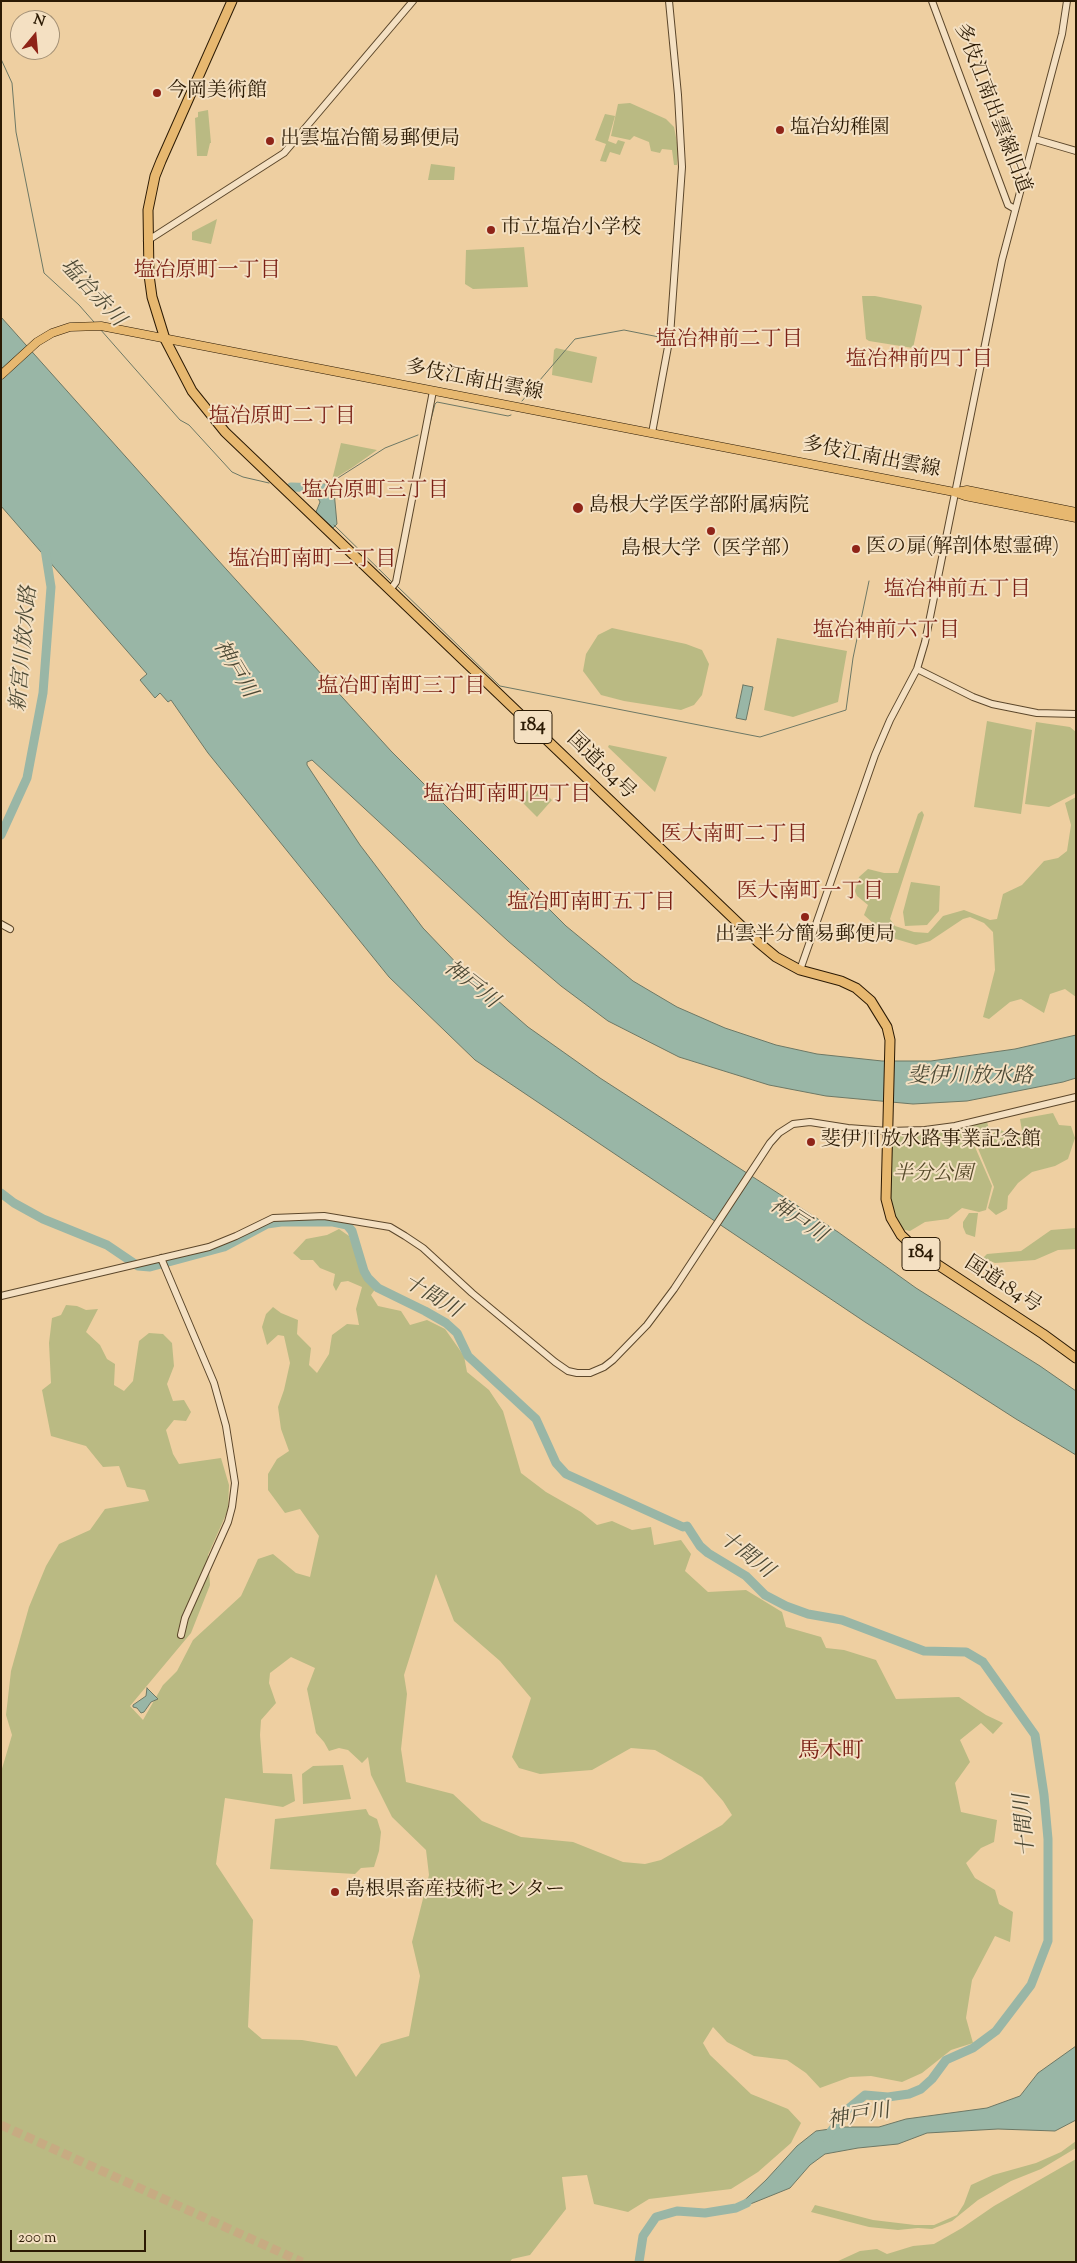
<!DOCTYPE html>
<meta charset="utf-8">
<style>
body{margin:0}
#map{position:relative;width:1077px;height:2263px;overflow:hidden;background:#eecfa1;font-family:"Sorts Mill Goudy",serif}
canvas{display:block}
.frame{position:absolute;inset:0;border:2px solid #2b1a04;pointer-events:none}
.north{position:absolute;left:10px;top:10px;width:50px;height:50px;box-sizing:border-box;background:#f4e0c2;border:1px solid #a49176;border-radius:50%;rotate:17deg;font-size:14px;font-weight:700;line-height:20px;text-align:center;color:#2b1a04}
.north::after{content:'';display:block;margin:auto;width:18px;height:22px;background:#8f2418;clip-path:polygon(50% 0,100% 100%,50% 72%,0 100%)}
.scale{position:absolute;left:10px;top:2230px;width:136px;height:22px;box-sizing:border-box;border:2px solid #2b1a04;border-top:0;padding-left:6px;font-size:15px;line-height:18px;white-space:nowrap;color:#2b1a04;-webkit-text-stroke:4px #f4e0c2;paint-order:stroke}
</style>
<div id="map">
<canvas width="1077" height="2263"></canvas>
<div class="frame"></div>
<div class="north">N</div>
<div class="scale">200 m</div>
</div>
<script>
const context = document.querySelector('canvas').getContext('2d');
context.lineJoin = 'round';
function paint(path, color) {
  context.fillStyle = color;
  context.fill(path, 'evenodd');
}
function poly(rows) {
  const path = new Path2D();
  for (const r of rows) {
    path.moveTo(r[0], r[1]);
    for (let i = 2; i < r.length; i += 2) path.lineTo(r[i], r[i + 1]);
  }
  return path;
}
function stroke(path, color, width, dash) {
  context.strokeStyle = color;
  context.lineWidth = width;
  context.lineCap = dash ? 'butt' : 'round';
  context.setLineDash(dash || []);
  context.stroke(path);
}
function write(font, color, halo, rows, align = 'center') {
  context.font = font + ' "Sorts Mill Goudy","Noto Serif JP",serif';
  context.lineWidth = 4;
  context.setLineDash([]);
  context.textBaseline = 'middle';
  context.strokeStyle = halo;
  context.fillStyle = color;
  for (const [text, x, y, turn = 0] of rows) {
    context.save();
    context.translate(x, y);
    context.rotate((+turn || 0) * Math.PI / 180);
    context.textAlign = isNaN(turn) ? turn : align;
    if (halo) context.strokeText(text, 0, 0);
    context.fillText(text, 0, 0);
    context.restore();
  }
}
const green = poly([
 [630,103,666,119,674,127,678,148,677,165,674,165,672,150,662,149,660,153,651,151,649,142,634,136,630,140,611,136,618,104],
 [208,110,211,143,210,143,207,156,197,156,195,118,198,117,198,112],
 [605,114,615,116,608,141,616,144,618,140,625,142,620,155,610,152,606,162,600,161,606,144,595,140],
 [431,164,455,167,454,180,428,180],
 [217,219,211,244,192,240,192,232],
 [524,247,528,287,473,289,465,284,466,250],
 [862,296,875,296,921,305,922,307,913,348,869,341,866,339],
 [556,348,597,357,592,383,552,375,554,350],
 [341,443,377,450,353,467,332,480],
 [612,628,686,644,702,650,709,664,702,695,694,705,681,710,624,701,601,695,583,671,586,654,598,635],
 [777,638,847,651,838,702,793,717,764,710],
 [987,721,1032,730,1021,814,974,807],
 [1036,722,1070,727,1076,732,1076,793,1049,807,1025,804],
 [609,745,667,757,655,792,608,747],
 [532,786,537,786,552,800,537,817,519,799],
 [1076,797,1076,997,1065,989,1050,994,1044,1013,1021,999,1010,1002,989,1019,983,1017,995,970,994,950,993,932,984,923,970,917,963,919,930,941,916,945,889,937,864,915,868,905,857,896,855,891,859,877,868,869,884,873,898,873,918,814,922,811,924,815,890,919,895,926,914,932,928,933,943,916,964,910,990,920,997,919,1003,894,1022,885,1044,861,1058,858,1067,851,1071,825,1065,803],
 [911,882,940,886,939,911,927,925,905,926,903,912],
 [1053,1113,1059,1125,1071,1126,1075,1138,1068,1159,1055,1166,1032,1172,1018,1183,1008,1196,1007,1209,996,1215,988,1208,994,1187,977,1146,975,1147,992,1186,986,1210,979,1212,962,1208,948,1219,925,1222,910,1231,900,1229,890,1205,889,1162,892,1137,941,1131,987,1122,991,1136,998,1128,1016,1139,1022,1131,1020,1119],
 [969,1213,978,1213,975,1237,966,1234,963,1227,963,1222],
 [1076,1228,1076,1249,1058,1250,1035,1260,995,1263,983,1258,987,1254,1021,1251,1051,1230],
 [339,1229,349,1236,363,1275,376,1288,371,1295,378,1306,401,1311,410,1325,427,1320,445,1329,464,1356,467,1372,489,1390,503,1411,521,1473,546,1492,581,1512,597,1525,612,1521,632,1530,651,1527,654,1545,681,1540,691,1554,685,1571,708,1592,746,1590,782,1612,786,1627,821,1637,826,1648,844,1650,876,1660,896,1699,959,1697,986,1715,1003,1723,993,1734,981,1723,960,1740,970,1762,955,1783,961,1812,997,1820,994,1842,981,1848,966,1863,975,1878,995,1890,999,1904,1013,1912,1010,1942,995,1936,972,1980,966,2018,973,2043,951,2050,922,2073,902,2082,871,2076,850,2077,820,2088,806,2073,787,2060,754,2056,727,2042,713,2027,703,2043,710,2055,751,2094,788,2109,801,2123,791,2143,758,2172,731,2189,649,2199,628,2212,594,2204,587,2175,562,2177,566,2209,530,2255,512,2259,510,2262,1,2262,1,1772,12,1735,6,1715,11,1671,29,1607,46,1566,59,1544,90,1530,105,1509,149,1501,145,1490,127,1487,119,1466,103,1467,86,1446,51,1436,42,1390,51,1383,49,1343,52,1318,61,1315,66,1305,77,1306,86,1310,98,1309,86,1332,100,1345,107,1359,115,1364,114,1385,124,1391,133,1381,139,1341,149,1333,163,1334,172,1343,174,1366,167,1384,173,1401,184,1400,191,1412,186,1421,174,1420,166,1430,173,1454,179,1464,221,1458,229,1485,228,1510,208,1555,210,1585,191,1633,130,1706,143,1720,163,1685,177,1671,193,1640,241,1596,258,1559,273,1554,296,1573,310,1577,319,1536,300,1509,285,1513,268,1490,268,1474,277,1459,289,1451,281,1429,278,1407,284,1390,290,1363,284,1336,278,1335,267,1345,262,1327,266,1314,273,1307,281,1313,298,1320,297,1334,311,1348,309,1365,317,1373,329,1354,332,1335,347,1324,359,1325,356,1309,362,1287,348,1281,341,1282,336,1291,333,1285,335,1274,320,1268,313,1260,301,1260,293,1253,306,1239,327,1235],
 [436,1574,454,1621,500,1661,531,1698,512,1757,519,1768,540,1774,592,1770,631,1748,655,1750,702,1777,723,1801,732,1815,722,1825,661,1860,645,1864,623,1862,573,1842,521,1837,482,1821,453,1794,406,1782,401,1749,407,1694,404,1675],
 [291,1657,315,1668,307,1689,316,1733,324,1742,329,1751,339,1748,348,1750,362,1763,368,1757,371,1775,392,1817,426,1850,429,1875,412,1942,420,1976,409,2036,381,2044,356,2077,337,2046,302,2040,262,2039,248,2027,253,1920,216,1864,225,1798,283,1807,295,1801,292,1774,263,1773,260,1735,261,1720,276,1703,269,1683,270,1673],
 [343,1765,351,1799,303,1804,302,1774,313,1766],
 [366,1809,369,1815,377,1819,381,1832,379,1851,374,1867,361,1868,355,1874,270,1869,275,1819],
 [1076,2141,1076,2148,1041,2169,1011,2181,978,2200,952,2221,932,2229,918,2228,898,2230,869,2227,811,2212,815,2205,873,2220,915,2225,934,2225,957,2215,964,2204,971,2185,993,2175,1036,2163,1061,2152],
 [1076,2159,1076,2262,836,2262,860,2251,877,2249,887,2254,913,2246,934,2244,962,2228,994,2206]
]);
const water = poly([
 [1,317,217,559,391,751,566,926,633,981,677,1007,725,1028,776,1045,817,1054,882,1061,931,1061,1015,1049,1076,1035,1076,1078,1063,1082,967,1101,913,1104,826,1096,769,1085,679,1057,608,1021,561,986,508,941,312,760,307,762,307,765,360,845,423,928,465,972,528,1027,600,1078,838,1232,916,1288,1040,1366,1076,1391,1076,1455,1016,1419,865,1322,475,1060,389,977,208,753,171,700,168,702,160,693,155,698,140,680,147,674,1,506,1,317],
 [331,483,334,491,337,524,333,528,316,512,320,502,312,486,331,483],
 [743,685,753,687,746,720,736,718,743,685],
 [147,1688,158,1699,151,1702,144,1712,141,1713,137,1708,133,1707,133,1705,146,1696,147,1688],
 [1076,2046,1076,2120,1055,2131,998,2129,927,2133,898,2144,858,2148,825,2154,810,2165,790,2188,733,2211,766,2180,797,2146,816,2131,844,2127,879,2127,906,2119,987,2108,1020,2096,1038,2073,1076,2046]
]);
const stream = poly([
 [1,59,12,83,16,132,44,273,79,305,94,322],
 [100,329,180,420,189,425,232,472,243,477,269,483],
 [522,401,575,339,624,330,664,338],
 [428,431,435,404,437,402,508,416,511,415],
 [330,483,385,448,418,435],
 [334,525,392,582],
 [397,586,500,686,760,737,846,710,853,658,869,581]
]);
const river = poly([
 [291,487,322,488],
 [1,835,27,778,43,693,51,587,45,549],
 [1,1193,14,1203,43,1219,107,1245,138,1266,150,1267,224,1247,267,1224,281,1222,333,1222,347,1225,352,1231,364,1271,368,1278,378,1288,425,1311,446,1323,457,1333,468,1356,536,1419,556,1463,566,1474,683,1527,687,1526,700,1546,708,1553,746,1576,765,1595,786,1606,808,1614,842,1620,924,1651,966,1652,983,1662,1035,1735,1044,1795,1048,1839,1048,1941,1031,1985,996,2031,973,2048,946,2060,932,2079,921,2089,909,2094,888,2097,865,2095,848,2109,826,2138],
 [639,2262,643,2236,656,2217,677,2211,705,2213,736,2208,747,2203]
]);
const highwayTunnel = poly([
 [1,2125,302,2262]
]);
const minor = poly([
 [932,1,1008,205,1015,209],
 [1035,139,1076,151],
 [147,241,284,153,413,1],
 [652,433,670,336,682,167,678,95,669,1],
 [390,590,396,582,433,391],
 [917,669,973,697,992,704,1037,713,1076,714],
 [1,924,10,929],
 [800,970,875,755,890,720,917,669,925,642,1002,260,1062,34,1067,1],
 [161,1258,214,1383,226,1426,235,1483,232,1507,228,1522,185,1618,181,1635],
 [1,1296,209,1247,236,1236,273,1218,324,1216,390,1227,405,1236,423,1248,472,1293,555,1362,568,1371,577,1373,590,1373,604,1367,613,1360,647,1325,674,1289,770,1143,779,1133,793,1124,810,1122,848,1128,888,1131,925,1130,955,1126,1076,1097]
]);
const major = poly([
 [1,375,37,342,52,333,70,327,101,326,954,492,965,496,1076,518],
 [956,492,967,490,1076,512]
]);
const highway = poly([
 [232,1,161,161,155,176,148,210,149,275,152,297,165,339,192,391,225,432,758,942,776,957,800,970,841,981,856,988,871,1001,887,1027,890,1040,886,1199,891,1218,901,1235,920,1253,1043,1334,1076,1358]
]);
const markers = [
 [157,93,5,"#8f2418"],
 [780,130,5,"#8f2418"],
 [270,141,5,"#8f2418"],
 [491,230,5,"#8f2418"],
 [578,508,6,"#8f2418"],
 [711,531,5,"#8f2418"],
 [856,549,5,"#8f2418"],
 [805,917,5,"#8f2418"],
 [811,1142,5,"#8f2418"],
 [335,1892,5,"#8f2418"]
];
const shields = [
 [533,727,38],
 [921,1254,38]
];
const shieldNames = [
 ["184",533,727],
 ["184",921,1254]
];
const poiNames = [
 ["今岡美術館",167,93],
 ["塩冶幼稚園",790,130],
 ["出雲塩冶簡易郵便局",280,141],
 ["市立塩冶小学校",501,230],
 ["島根大学医学部附属病院",589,508],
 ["医の扉(解剖体慰霊碑)",866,549],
 ["島根大学（医学部）",711,551,"center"],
 ["出雲半分簡易郵便局",805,937,"center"],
 ["斐伊川放水路事業記念館",821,1142],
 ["島根県畜産技術センター",345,1892]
];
const streetNames = [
 ["多伎江南出雲線旧道",991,109,69],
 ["多伎江南出雲線",474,382,11],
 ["多伎江南出雲線",871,459,11],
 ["国道184号",600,767,44],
 ["国道184号",1002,1286,33]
];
const parkNames = [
 ["半分公園",933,1176]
];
const neighbourhoodNames = [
 ["塩冶原町一丁目",207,272],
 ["塩冶神前二丁目",729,341],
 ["塩冶神前四丁目",919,361],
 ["塩冶原町二丁目",282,418],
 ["塩冶原町三丁目",375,492],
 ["塩冶町南町二丁目",312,561],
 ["塩冶神前五丁目",957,591],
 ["塩冶神前六丁目",886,632],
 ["塩冶町南町三丁目",401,688],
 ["塩冶町南町四丁目",507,796],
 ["医大南町二丁目",734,836],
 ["医大南町一丁目",810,893],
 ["塩冶町南町五丁目",591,904]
];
const waterNames = [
 ["塩冶赤川",91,294,47],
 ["新宮川放水路",26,649,-85],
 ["神戸川",233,670,59],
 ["神戸川",470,986,38],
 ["斐伊川放水路",970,1078],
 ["神戸川",797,1222,33],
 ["十間川",431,1298,31],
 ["十間川",745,1556,38],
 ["十間川",1027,1825,-95],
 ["神戸川",859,2118,-10]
];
const quarterNames = [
 ["馬木町",831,1753]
];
paint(green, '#baba83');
paint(water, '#99b6a6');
stroke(water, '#6d7865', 1);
stroke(stream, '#6d7865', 1);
stroke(river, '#99b6a6', 9);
stroke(highwayTunnel, '#c7ab82', 9, [9, 4.5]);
stroke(minor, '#5c472b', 8);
stroke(major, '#2b1a04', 9);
stroke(highway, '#2b1a04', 11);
stroke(minor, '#f4e0c2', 6);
stroke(major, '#e7b870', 8);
stroke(highway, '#e7b870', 9);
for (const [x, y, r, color] of markers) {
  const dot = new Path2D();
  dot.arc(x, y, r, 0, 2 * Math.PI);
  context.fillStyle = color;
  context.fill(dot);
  stroke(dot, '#f4e0c2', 2);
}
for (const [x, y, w] of shields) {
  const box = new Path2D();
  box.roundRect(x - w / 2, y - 16.5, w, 33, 4);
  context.fillStyle = '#f4e0c2';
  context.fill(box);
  stroke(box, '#2b1a04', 1);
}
write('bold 19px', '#2b1a04', null, shieldNames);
write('20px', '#2b1a04', '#f4e0c2', poiNames, 'left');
write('20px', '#2b1a04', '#f4e0c2', streetNames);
write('italic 20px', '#564a2a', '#f4e0c2', parkNames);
write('21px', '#7a1f14', '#f4e0c2', neighbourhoodNames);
write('italic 21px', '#4c4935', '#f4e0c2', waterNames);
write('22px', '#7a1f14', '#f4e0c2', quarterNames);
</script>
